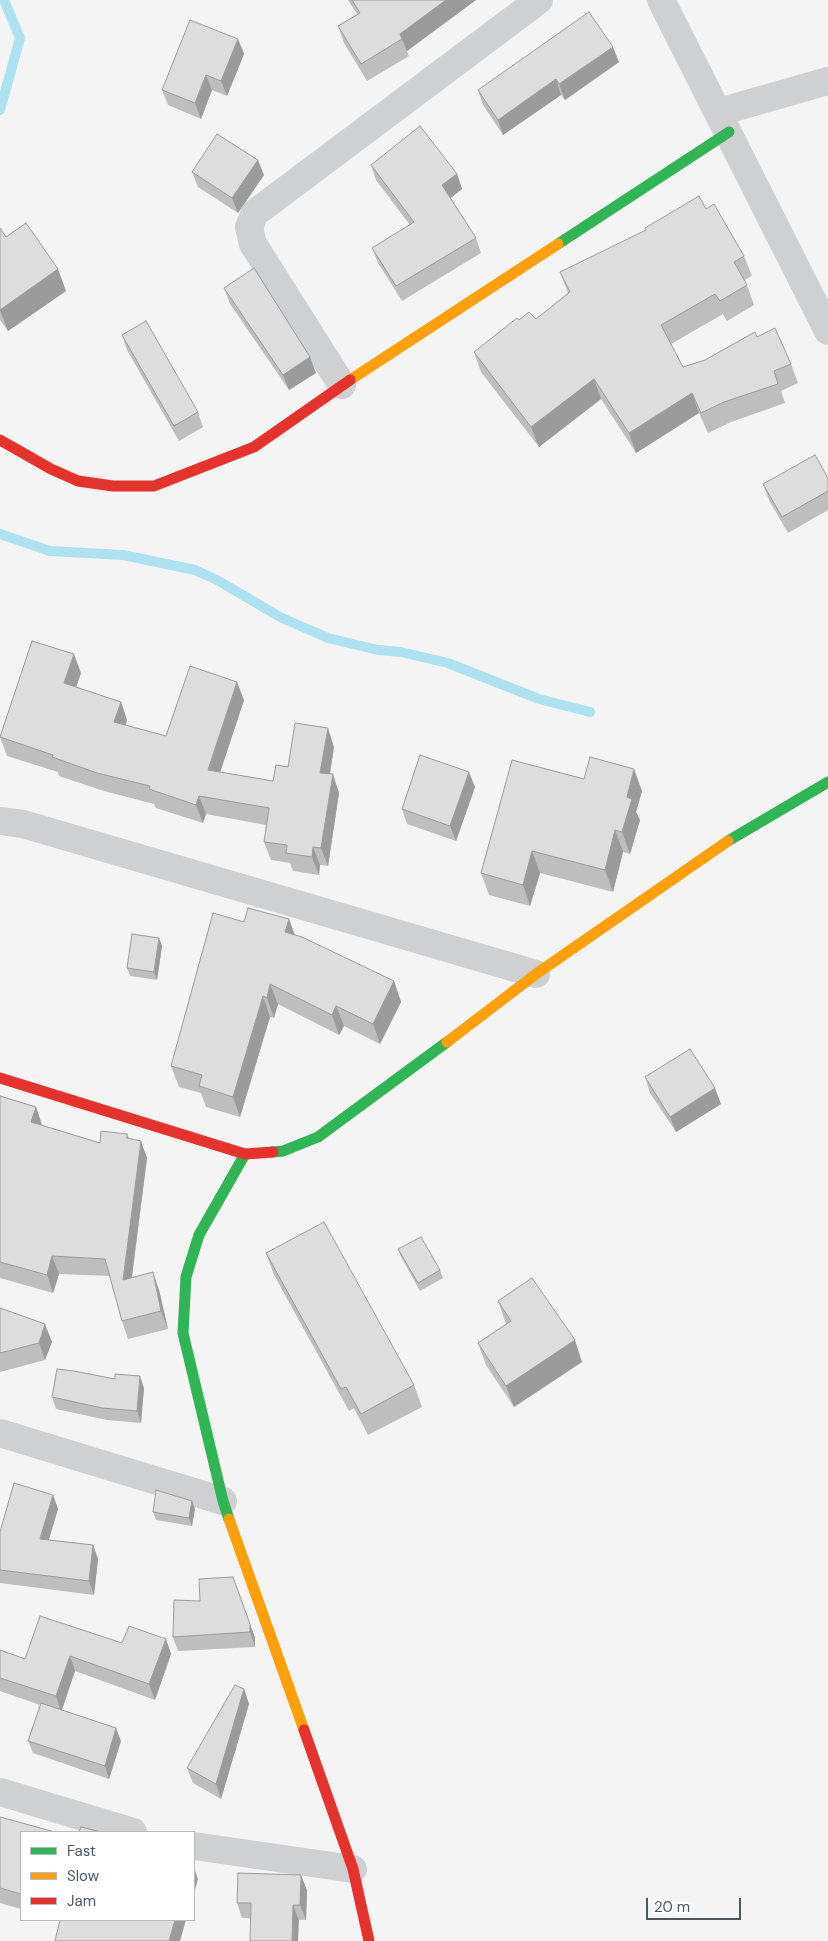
<!DOCTYPE html>
<style>
body{margin:0}
#map{position:relative;width:828px;height:1941px;overflow:hidden;background:#f4f4f4;font-family:"DM Sans",sans-serif}
canvas{display:block}
.legend{position:absolute;left:20px;top:1831px;width:175px;height:90px;box-sizing:border-box;background:#fff;border:1px solid #b7bbc0;margin:0;padding:6px 9px;list-style:none;font-size:15px;color:#4a5661}
.legend li{display:flex;align-items:center;gap:10px;height:25px}
.legend b{width:25px;border:1px solid #b7bbc0}
.scale{position:absolute;left:646px;top:1898px;width:95px;height:22px;box-sizing:border-box;border:2px solid #4a5661;border-top:0;padding-left:6px;font-size:15px;line-height:18px;white-space:nowrap;color:#4a5661;-webkit-text-stroke:4px #fff;paint-order:stroke}
</style>
<div id="map">
<canvas width="828" height="1941"></canvas>
<ul class="legend">
<li><b style="height:6px;background:#30b455"></b>Fast</li>
<li><b style="height:6px;background:#ff9f0a"></b>Slow</li>
<li><b style="height:6px;background:#e5322d"></b>Jam</li>
</ul>
<div class="scale">20 m</div>
</div>
<script>
const context = document.querySelector('canvas').getContext('2d');
context.lineJoin = 'round';
function poly(rows) {
  const path = new Path2D();
  for (const r of rows) {
    path.moveTo(r[0], r[1]);
    for (let i = 2; i < r.length; i += 2) path.lineTo(r[i], r[i + 1]);
  }
  return path;
}
function stroke(path, color, width, dash) {
  context.strokeStyle = color;
  context.lineWidth = width;
  context.lineCap = dash ? 'butt' : 'round';
  context.setLineDash(dash || []);
  context.stroke(path);
}
function paint(path, color) {
  context.fillStyle = color;
  context.fill(path, 'evenodd');
}
const stream = poly([
 [0,110,20,38,4,0],
 [0,534,50,551,123,555,195,570,217,580,282,618,328,638,378,650,401,652,448,663,539,699,590,712]
]);
const street = poly([
 [661,0,828,331],
 [719,112,828,81],
 [342,385,253,244,249,227,255,213,539,0],
 [0,821,23,824,536,974],
 [0,1433,223,1501],
 [0,1792,133,1832],
 [194,1846,353,1869]
]);
const fast = poly([
 [558,244,729,132],
 [728,841,828,782],
 [273,1152,283,1151,318,1137,447,1042],
 [229,1519,223,1501,183,1333,186,1277,199,1235,245,1154]
]);
const slow = poly([
 [350,380,558,244],
 [447,1042,536,974,728,841],
 [229,1519,304,1730]
]);
const jam = poly([
 [0,440,51,469,78,481,113,486,154,486,254,447,350,380],
 [0,1078,245,1154,273,1152],
 [304,1730,353,1869,369,1941]
]);
const wall = poly([
 [348,0,476,0,407,51,409,56,367,81,344,43,338,26,357,14],
 [238,39,244,54,227,96,212,90,201,119,168,105,162,90],
 [619,62,565,100,561,95,503,135,483,105,478,90],
 [371,165,457,174,462,189,451,198,476,238,481,253,402,301,378,263,372,248,410,225,376,180],
 [192,172,264,175,238,213,198,187],
 [706,209,744,256,752,276,744,280,747,285,754,305,727,321,723,314,671,344,683,367,705,360,757,337,791,364,798,383,781,391,785,403,731,422,708,433,699,413,636,453,601,399,539,447,481,372,474,352,519,320,536,319,568,293,560,272],
 [0,228,6,237,66,291,8,331,0,320],
 [224,288,316,373,289,390,230,304],
 [122,335,198,412,203,427,179,441,127,350],
 [828,478,828,510,788,533,769,500,763,484],
 [81,673,76,687,121,702,127,720,126,725,166,736,244,700,220,772,273,781,288,767,334,747,330,774,339,793,328,866,320,865,319,875,293,871,290,863,271,860,264,842,266,825,206,814,203,823,156,808,154,804,104,791,59,776,58,772,7,756,0,737],
 [584,779,642,791,636,812,640,820,630,854,623,852,613,892,540,873,530,906,489,895,481,873],
 [475,787,456,841,407,824,402,809],
 [289,919,295,935,394,981,401,1002,380,1044,344,1026,339,1035,278,1004,274,1018,270,1017,240,1117,206,1107,201,1093,179,1087,171,1066,244,922],
 [159,938,162,946,157,980,130,976,127,968],
 [645,1077,721,1104,676,1132,650,1093],
 [0,1096,36,1107,42,1125,100,1143,127,1134,129,1138,147,1158,132,1278,159,1290,168,1329,128,1339,122,1321,110,1276,59,1274,53,1293,0,1278],
 [398,1249,440,1270,443,1278,420,1291,401,1257],
 [266,1253,414,1385,422,1407,368,1435,354,1408,349,1411,274,1275],
 [498,1301,582,1362,514,1407,486,1365,478,1343,506,1324],
 [0,1308,52,1342,45,1360,0,1372],
 [144,1388,141,1423,107,1420,56,1409,52,1397],
 [53,1495,58,1509,48,1540,93,1545,98,1559,94,1595,0,1583,0,1532],
 [192,1501,195,1509,192,1526,156,1520,153,1512],
 [233,1577,255,1638,255,1647,178,1651,173,1637,200,1601],
 [166,1639,171,1654,155,1700,75,1671,62,1710,121,1741,109,1779,33,1753,28,1741,40,1705,0,1691,0,1650,25,1659,122,1643],
 [244,1689,249,1704,221,1799,193,1783,187,1768],
 [0,1817,21,1832,21,1909,0,1903],
 [307,1890,306,1920,242,1918,237,1903]
]);
const shadedWall = poly([
 [446,0,476,0,407,51,402,39,400,34],
 [238,39,244,54,227,96,221,81],
 [613,47,619,62,565,100,559,84],
 [206,75,212,90,201,119,195,103],
 [556,79,561,95,503,135,498,120],
 [258,160,264,175,238,213,232,198],
 [457,174,462,189,448,200,442,185],
 [58,269,66,291,8,331,0,310],
 [310,357,316,373,289,390,283,375],
 [594,379,601,399,539,447,531,427],
 [692,393,699,413,636,453,629,433],
 [74,654,81,673,71,702,64,683],
 [237,682,244,700,215,788,208,770],
 [121,702,127,720,120,740,114,722],
 [328,728,334,747,327,791,320,773],
 [634,769,642,791,636,812,640,820,630,854,622,832,627,797],
 [469,772,475,787,456,841,450,826],
 [333,774,339,793,328,866,321,848],
 [199,796,206,814,203,823,196,805],
 [615,830,623,852,613,892,605,870],
 [313,847,320,865,319,875,312,857],
 [532,851,540,873,530,906,523,885],
 [289,919,296,939,285,932],
 [159,938,162,946,157,980,154,972],
 [394,981,401,1002,380,1044,373,1024],
 [270,984,278,1004,274,1018,267,998],
 [263,996,270,1017,240,1117,233,1097],
 [336,1006,344,1026,339,1035,332,1015],
 [715,1088,721,1104,676,1132,670,1117],
 [36,1107,42,1125,31,1122],
 [141,1141,147,1158,129,1298,123,1280],
 [52,1256,59,1274,53,1293,47,1275],
 [153,1272,159,1290,168,1329,161,1311],
 [45,1324,52,1342,45,1360,39,1343],
 [575,1340,582,1362,514,1407,506,1386],
 [140,1376,144,1388,141,1423,137,1411],
 [53,1495,58,1509,45,1553,40,1539],
 [192,1501,195,1509,192,1526,189,1518],
 [93,1545,98,1559,94,1595,89,1581],
 [238,1591,255,1638,255,1647,250,1632],
 [166,1639,171,1654,155,1700,149,1684],
 [70,1656,75,1671,61,1712,56,1696],
 [244,1689,249,1704,221,1799,216,1784],
 [116,1728,121,1741,109,1779,105,1766],
 [194,1868,198,1879,194,1893],
 [301,1875,307,1890,306,1920,300,1905],
 [293,1905,299,1920,298,1941,292,1941],
 [175,1920,186,1920,180,1941,169,1941]
]);
const building = poly([
 [352,0,446,0,400,34,402,39,361,64,338,26,360,13,352,0],
 [589,12,613,47,559,84,556,79,498,120,478,90,589,12],
 [190,20,238,39,221,81,206,75,195,103,162,90,190,20],
 [420,126,457,174,442,185,476,238,396,286,372,248,414,222,371,165,420,126],
 [217,134,258,160,232,198,192,172,217,134],
 [699,196,706,209,714,204,744,256,734,262,747,285,720,301,715,294,661,325,683,367,705,360,755,332,757,337,775,328,791,364,774,371,778,384,724,402,701,413,692,393,629,433,594,379,531,427,474,352,517,318,519,320,529,312,536,319,570,292,560,272,646,230,645,228,699,196],
 [26,223,58,269,0,310,0,228,6,237,26,223],
 [254,268,310,357,283,375,224,288,254,268],
 [146,321,198,412,174,426,122,335,146,321],
 [815,455,828,478,828,491,782,517,763,484,815,455],
 [32,641,74,654,64,683,121,702,114,722,166,736,190,666,237,682,208,770,273,781,276,765,288,767,295,723,328,728,320,773,333,774,321,848,313,847,312,857,286,853,287,845,264,842,269,808,199,796,196,805,149,789,150,786,97,773,52,757,53,755,0,737,32,641],
 [420,755,469,772,450,826,402,809,420,755],
 [590,757,634,769,627,797,632,799,622,832,615,830,605,870,532,851,523,885,481,873,512,760,584,779,590,757],
 [248,908,289,919,285,932,302,937,394,981,373,1024,336,1006,332,1015,270,984,267,998,263,996,233,1097,199,1086,202,1075,171,1066,213,913,244,922,248,908],
 [132,934,159,938,154,972,127,968,132,934],
 [690,1049,715,1088,670,1117,645,1077,690,1049],
 [0,1096,36,1107,31,1122,100,1143,101,1131,127,1134,127,1138,141,1141,123,1280,153,1272,161,1311,122,1321,105,1259,52,1256,47,1275,0,1262,0,1096],
 [324,1222,414,1385,361,1414,346,1387,341,1389,266,1253,324,1222],
 [421,1237,440,1270,418,1283,398,1249,421,1237],
 [532,1278,575,1340,506,1386,478,1343,511,1321,498,1301,532,1278],
 [0,1308,45,1324,39,1343,0,1353,0,1308],
 [57,1369,74,1371,115,1379,115,1374,140,1376,137,1411,102,1408,52,1397,57,1369],
 [14,1483,53,1495,40,1539,93,1545,89,1581,0,1570,0,1532,14,1483],
 [156,1490,192,1501,189,1518,153,1512,156,1490],
 [233,1577,250,1624,250,1632,173,1637,174,1600,200,1601,199,1579,233,1577],
 [40,1616,122,1643,129,1626,166,1639,149,1684,70,1656,56,1696,0,1678,0,1650,25,1659,40,1616],
 [235,1685,244,1689,216,1784,187,1768,235,1685],
 [41,1703,116,1728,105,1766,28,1741,41,1703],
 [0,1817,55,1832,21,1832,21,1894,0,1888,0,1817],
 [81,1827,101,1832,79,1832,81,1827],
 [238,1873,301,1875,300,1905,293,1905,292,1941,250,1941,251,1903,237,1903,238,1873],
 [60,1920,175,1920,169,1941,55,1941,60,1920]
]);
stroke(stream, '#aee2f0', 10);
stroke(street, '#ced0d2', 28);
stroke(fast, '#30b455', 11);
stroke(slow, '#ff9f0a', 11);
stroke(jam, '#e5322d', 11);
paint(wall, '#bebebf');
paint(shadedWall, '#9b9b9b');
paint(building, '#ddddde');
stroke(building, '#9b9b9b', 1);
</script>
